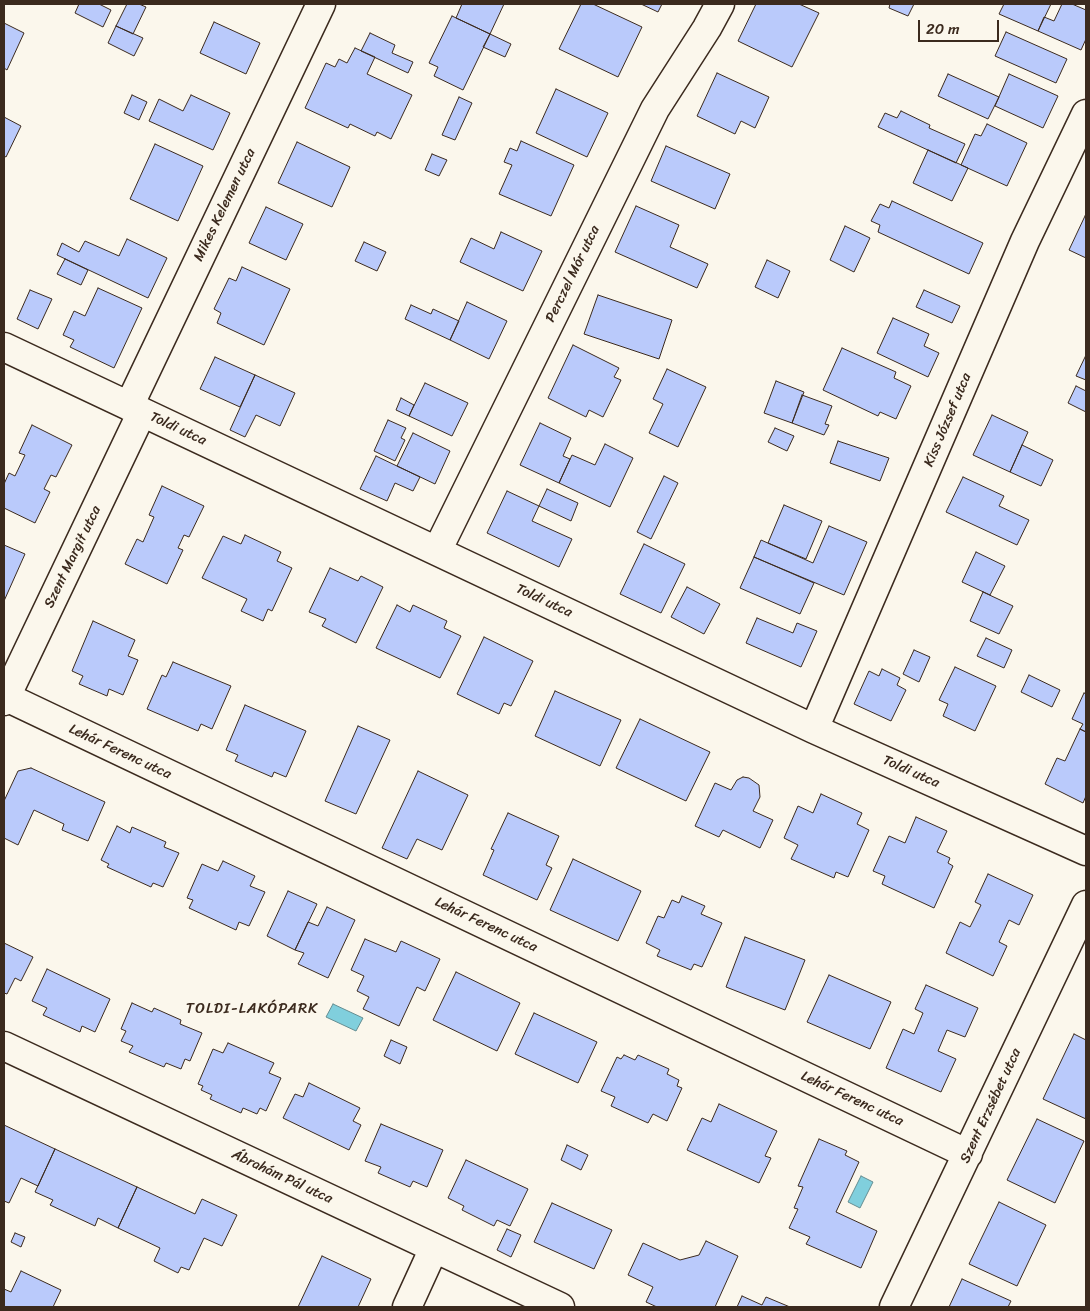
<!DOCTYPE html>
<meta charset="utf-8">
<style>
body{margin:0}
#map{position:relative;width:1090px;height:1311px;overflow:hidden;background:#fbf7ec;font-family:Sriracha,sans-serif}
canvas{display:block}
.frame{position:absolute;inset:0;border:5px solid #3b2a1e;pointer-events:none}
.scale{position:absolute;left:918px;top:20px;width:81px;height:22px;box-sizing:border-box;border:2px solid #3b2a1e;border-top:0;padding-left:6px;font-size:15px;line-height:18px;white-space:nowrap;color:#3b2a1e;-webkit-text-stroke:4px #fbf7ec;paint-order:stroke}
</style>
<div id="map">
<canvas width="1090" height="1311"></canvas>
<div class="frame"></div>
<div class="scale">20 m</div>
</div>
<script>
const context = document.querySelector('canvas').getContext('2d');
context.lineJoin = 'round';
function paint(path, color) {
  context.fillStyle = color;
  context.fill(path, 'evenodd');
}
function poly(rows) {
  const path = new Path2D();
  for (const r of rows) {
    path.moveTo(r[0], r[1]);
    for (let i = 2; i < r.length; i += 2) path.lineTo(r[i], r[i + 1]);
  }
  return path;
}
function stroke(path, color, width, dash) {
  context.strokeStyle = color;
  context.lineWidth = width;
  context.lineCap = dash ? 'butt' : 'round';
  context.setLineDash(dash || []);
  context.stroke(path);
}
function write(font, color, halo, rows, align = 'center') {
  context.font = font + ' Sriracha,sans-serif';
  context.lineWidth = 4.5;
  context.setLineDash([]);
  context.textBaseline = 'middle';
  context.strokeStyle = halo;
  context.fillStyle = color;
  for (const [text, x, y, turn = 0] of rows) {
    context.save();
    context.translate(x, y);
    context.rotate((+turn || 0) * Math.PI / 180);
    context.textAlign = isNaN(turn) ? turn : align;
    if (halo) context.strokeText(text, 0, 0);
    context.fillText(text, 0, 0);
    context.restore();
  }
}
const water = poly([
 [333,1004,363,1018,356,1031,326,1017,333,1004],
 [861,1176,873,1182,860,1208,848,1202,861,1176]
]);
const building = poly([
 [79,4,99,4,111,10,103,27,75,13,79,4],
 [127,4,139,4,146,7,133,34,116,26,127,4],
 [462,4,504,4,490,34,456,18,462,4],
 [581,4,593,4,642,27,618,77,559,49,581,4],
 [641,4,662,4,658,12,641,4],
 [756,4,799,4,819,13,792,67,738,41,756,4],
 [890,4,914,4,908,16,889,8,890,4],
 [1004,4,1051,4,1038,31,999,14,1004,4],
 [1062,4,1072,4,1086,10,1086,39,1081,50,1038,31,1044,17,1054,21,1062,4],
 [452,16,490,34,463,90,434,76,438,67,429,63,452,16],
 [214,22,260,43,246,74,200,53,214,22],
 [4,23,24,33,7,70,4,68,4,23],
 [116,26,143,38,134,56,108,43,116,26],
 [1006,32,1067,59,1056,83,995,56,1006,32],
 [370,33,395,45,392,53,413,62,408,73,361,51,370,33],
 [490,34,511,44,505,57,483,47,490,34],
 [355,48,375,57,367,74,412,95,391,139,377,132,375,136,350,124,348,128,305,108,326,63,335,67,339,59,347,63,355,48],
 [717,73,769,97,755,128,741,121,735,134,697,116,717,73],
 [948,74,999,97,988,119,938,96,948,74],
 [1009,74,1058,96,1043,128,995,106,1009,74],
 [556,89,608,113,587,157,536,133,556,89],
 [132,95,147,102,139,120,124,113,132,95],
 [191,95,230,113,213,150,149,121,159,99,183,111,191,95],
 [459,97,472,103,455,140,442,135,459,97],
 [901,111,930,125,929,128,965,144,956,163,878,127,885,113,897,118,901,111],
 [4,117,21,126,6,157,4,156,4,117],
 [987,124,1027,143,1007,186,961,165,975,134,981,136,987,124],
 [521,141,574,165,551,216,499,194,512,165,504,162,510,148,517,151,521,141],
 [297,142,350,167,332,207,278,183,297,142],
 [155,144,203,166,178,221,130,199,155,144],
 [666,146,730,174,715,209,651,181,666,146],
 [928,150,968,168,952,201,913,183,928,150],
 [432,154,447,160,439,176,425,170,432,154],
 [892,201,983,243,969,274,878,232,880,225,871,221,880,204,889,208,892,201],
 [636,206,679,225,670,247,708,264,697,288,615,252,636,206],
 [266,207,303,224,286,260,249,243,266,207],
 [1085,216,1086,217,1086,258,1069,250,1085,216],
 [845,226,870,238,854,272,830,260,845,226],
 [501,232,542,251,523,291,460,262,471,238,494,249,501,232],
 [127,239,167,258,148,298,57,255,62,243,79,252,85,241,119,256,127,239],
 [364,242,386,252,377,271,355,261,364,242],
 [65,259,88,270,81,285,57,274,65,259],
 [767,260,790,271,778,298,755,287,767,260],
 [242,267,290,289,264,345,217,323,221,313,214,309,229,278,236,281,242,267],
 [98,288,142,308,114,368,70,347,74,340,63,335,74,311,85,316,98,288],
 [30,290,52,299,38,329,17,319,30,290],
 [924,290,960,306,952,323,916,307,924,290],
 [598,295,672,320,659,359,584,334,598,295],
 [467,302,507,321,489,359,450,340,467,302],
 [411,305,431,314,433,309,459,321,450,340,405,319,411,305],
 [893,318,929,334,924,346,939,353,928,377,877,353,893,318],
 [573,345,619,368,614,377,621,380,603,417,589,410,586,417,548,398,573,345],
 [842,348,896,372,894,378,911,386,896,419,880,412,878,416,823,390,842,348],
 [1086,355,1086,380,1076,376,1086,355],
 [215,357,255,375,240,407,200,389,215,357],
 [667,369,706,387,678,447,649,433,663,404,653,399,667,369],
 [255,375,295,393,280,426,256,415,245,437,230,430,255,375],
 [776,381,804,392,792,423,764,413,776,381],
 [425,383,468,403,452,436,409,416,425,383],
 [1076,386,1086,391,1086,412,1068,403,1076,386],
 [802,395,832,406,825,424,829,425,824,435,792,423,802,395],
 [401,398,414,405,409,416,396,410,401,398],
 [992,415,1028,432,1010,472,973,455,992,415],
 [388,420,406,428,401,438,405,440,395,461,374,451,388,420],
 [540,423,571,438,563,456,570,459,559,483,520,465,540,423],
 [32,425,72,445,56,477,51,475,44,489,50,492,35,523,4,508,4,484,9,473,15,476,25,455,19,453,32,425],
 [775,428,794,436,787,451,768,442,775,428],
 [413,433,450,451,435,484,397,466,413,433],
 [838,441,889,458,880,481,830,463,838,441],
 [605,444,633,458,610,507,559,483,572,455,595,465,605,444],
 [1022,445,1053,460,1041,486,1010,472,1022,445],
 [376,456,420,477,413,491,395,483,387,501,360,489,376,456],
 [664,476,678,483,651,539,637,532,664,476],
 [963,477,1004,496,999,506,1029,520,1017,545,946,512,963,477],
 [162,486,204,506,189,537,184,535,178,548,183,550,167,584,125,564,137,539,143,542,154,517,149,515,162,486],
 [547,489,578,503,571,521,539,506,547,489],
 [507,491,539,506,532,521,572,539,559,567,487,533,507,491],
 [784,505,822,521,806,559,768,543,784,505],
 [829,526,867,542,844,595,754,557,761,540,813,563,829,526],
 [245,535,281,552,277,561,292,568,272,611,268,609,263,621,241,611,247,599,202,578,223,536,241,544,245,535],
 [644,544,685,564,661,613,620,594,644,544],
 [4,545,25,554,4,601,4,545],
 [976,552,1005,566,990,595,962,582,976,552],
 [754,557,814,583,800,614,740,588,754,557],
 [330,568,358,581,361,576,383,587,356,643,322,626,326,619,309,612,330,568],
 [687,587,720,604,704,634,671,617,687,587],
 [983,592,1013,606,999,634,970,621,983,592],
 [397,605,410,612,413,605,447,621,444,628,461,636,440,678,376,648,397,605],
 [757,618,793,633,797,623,817,631,801,667,746,643,757,618],
 [93,621,135,640,128,656,138,660,123,695,109,689,107,696,79,684,83,676,72,671,93,621],
 [484,637,533,661,511,706,504,703,499,714,457,694,484,637],
 [986,638,1012,650,1004,668,977,656,986,638],
 [914,650,930,657,919,682,903,674,914,650],
 [173,662,231,686,212,729,201,724,198,731,147,709,162,675,166,677,173,662],
 [955,667,996,686,975,731,943,716,948,704,939,700,955,667],
 [882,669,900,678,897,685,906,690,891,721,854,704,869,671,879,676,882,669],
 [1029,675,1060,690,1052,707,1021,692,1029,675],
 [555,691,621,720,600,766,535,736,555,691],
 [1084,693,1086,694,1086,732,1080,729,1083,724,1072,719,1084,693],
 [245,705,306,731,286,777,274,772,272,777,235,761,238,755,226,750,245,705],
 [640,719,710,752,686,801,616,768,640,719],
 [358,726,390,740,356,814,325,801,358,726],
 [1080,729,1086,732,1086,796,1083,803,1045,784,1057,758,1065,761,1080,729],
 [31,768,105,802,88,841,62,830,64,824,34,810,18,845,4,838,4,801,18,771,31,768],
 [418,771,468,795,442,850,417,839,407,859,382,848,418,771],
 [743,777,749,778,759,785,760,797,753,811,773,820,760,848,723,830,719,837,695,826,715,783,731,790,737,780,743,777],
 [821,794,862,813,857,824,869,830,848,877,836,872,834,878,791,859,798,845,784,838,798,806,813,813,821,794],
 [508,813,559,836,546,865,552,868,537,900,483,875,494,850,491,849,508,813],
 [916,817,947,831,937,852,950,858,948,863,953,866,934,908,882,884,885,876,873,871,889,836,905,843,916,817],
 [117,826,130,833,132,827,166,842,164,847,179,853,163,887,153,883,151,887,107,867,109,864,101,860,117,826],
 [573,859,641,891,618,941,550,910,573,859],
 [223,861,255,876,250,886,265,892,249,926,239,922,236,930,189,908,193,900,187,898,202,864,218,871,223,861],
 [988,874,1033,895,1019,925,1009,920,999,942,1007,946,993,976,946,953,960,922,970,927,981,905,975,902,988,874],
 [288,891,317,904,295,950,267,936,288,891],
 [682,896,705,906,701,914,722,923,702,967,694,964,691,970,657,956,660,950,646,943,658,916,664,918,672,900,679,903,682,896],
 [327,907,355,920,328,978,298,964,304,953,295,950,308,922,318,926,327,907],
 [745,937,805,960,785,1010,726,987,745,937],
 [365,939,396,952,401,941,440,959,425,991,417,987,399,1026,363,1009,369,997,357,991,364,976,351,970,365,939],
 [4,943,33,957,21,981,15,978,7,994,4,993,4,943],
 [47,969,110,999,95,1032,82,1026,80,1032,43,1015,47,1008,32,1001,47,969],
 [456,972,520,1003,497,1051,433,1020,456,972],
 [829,975,891,1002,870,1049,807,1022,829,975],
 [926,985,978,1008,965,1037,947,1030,938,1051,956,1059,941,1092,886,1068,903,1029,914,1034,923,1013,915,1009,926,985],
 [132,1003,152,1012,154,1008,181,1020,180,1024,202,1033,190,1061,185,1059,181,1069,166,1063,164,1067,129,1052,133,1046,121,1041,126,1031,121,1029,132,1003],
 [534,1013,597,1042,578,1083,515,1054,534,1013],
 [1074,1034,1086,1040,1086,1119,1043,1099,1074,1034],
 [391,1040,407,1047,400,1064,384,1056,391,1040],
 [228,1043,274,1063,269,1073,281,1078,266,1111,260,1108,257,1114,243,1108,241,1113,210,1099,212,1095,201,1090,203,1086,198,1084,213,1049,223,1053,228,1043],
 [624,1055,635,1060,638,1055,669,1069,667,1074,679,1080,677,1086,682,1088,667,1121,653,1114,648,1123,611,1106,615,1097,601,1091,617,1057,621,1059,624,1055],
 [309,1083,360,1108,353,1121,361,1125,349,1150,283,1118,295,1094,303,1097,309,1083],
 [719,1104,777,1131,765,1156,771,1158,759,1183,687,1150,702,1118,711,1122,719,1104],
 [1037,1119,1084,1141,1055,1203,1007,1180,1037,1119],
 [381,1124,443,1150,427,1187,413,1181,410,1187,378,1173,381,1167,365,1161,381,1124],
 [4,1125,55,1149,38,1186,21,1178,9,1203,4,1201,4,1125],
 [819,1139,847,1151,845,1155,859,1162,836,1212,877,1231,861,1268,806,1244,810,1237,789,1228,798,1209,794,1208,803,1187,798,1186,819,1139],
 [567,1145,588,1155,581,1170,561,1160,567,1145],
 [55,1149,137,1187,118,1228,98,1218,95,1226,50,1205,53,1200,35,1192,55,1149],
 [466,1160,528,1189,510,1226,497,1220,494,1226,462,1210,464,1206,448,1198,466,1160],
 [137,1187,195,1214,202,1199,237,1215,222,1246,204,1238,189,1270,181,1267,178,1273,154,1261,160,1248,118,1228,137,1187],
 [999,1202,1046,1225,1017,1286,969,1264,999,1202],
 [552,1203,612,1230,594,1269,534,1242,552,1203],
 [507,1229,521,1235,511,1257,497,1250,507,1229],
 [15,1233,25,1237,21,1247,11,1242,15,1233],
 [706,1241,738,1256,715,1307,657,1307,646,1302,653,1287,628,1275,643,1243,680,1260,699,1255,706,1241],
 [322,1256,371,1279,358,1307,298,1307,322,1256],
 [21,1271,61,1290,53,1307,4,1307,4,1289,11,1292,21,1271],
 [962,1279,1011,1301,1008,1307,949,1307,962,1279],
 [742,1296,762,1305,766,1297,790,1307,737,1307,742,1296]
]);
const minor = poly([
 [4,347,814,729,1086,851],
 [129,406,321,4],
 [437,551,655,109,707,28,720,4],
 [4,696,968,1154],
 [4,701,142,412],
 [814,729,1025,241,1086,114],
 [4,1046,560,1307],
 [407,1307,434,1248],
 [894,1307,1086,905]
]);
const streetNames = [
 ["Mikes Kelemen utca",225,205,-64],
 ["Perczel Mór utca",573,274,-64],
 ["Kiss József utca",948,420,-67],
 ["Toldi utca",178,429,25],
 ["Szent Margit utca",73,557,-64],
 ["Toldi utca",544,601,25],
 ["Lehár Ferenc utca",120,752,25],
 ["Toldi utca",911,772,24],
 ["Lehár Ferenc utca",486,925,25],
 ["Lehár Ferenc utca",852,1099,25],
 ["Szent Erzsébet utca",991,1106,-65],
 ["Ábrahám Pál utca",282,1177,25]
];
const neighbourhoodNames = [
 ["TOLDI-LAKÓPARK",252,1009]
];
paint(water, '#80cfdd');
stroke(water, '#648d91', 1);
paint(building, '#bacafb');
stroke(building, '#3b2a1e', 1);
stroke(minor, '#3b2a1e', 31);
stroke(minor, '#fbf7ec', 28);
write('14px', '#3b2a1e', '#fbf7ec', streetNames);
context.letterSpacing = '1px';
write('15px', '#3b2a1e', '#fbf7ec', neighbourhoodNames);
context.letterSpacing = '0px';
</script>
